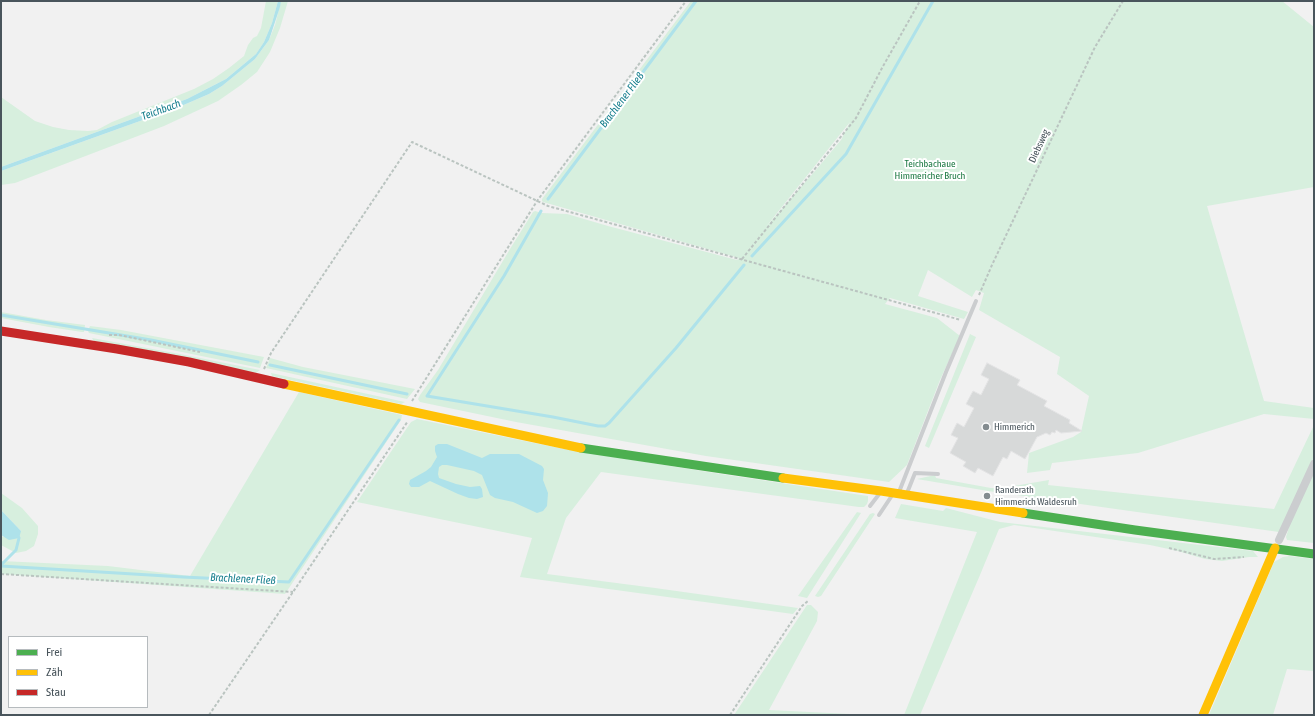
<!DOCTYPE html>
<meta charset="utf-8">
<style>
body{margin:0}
#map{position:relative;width:1315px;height:716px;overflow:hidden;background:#f1f1f1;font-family:"Asap Condensed",sans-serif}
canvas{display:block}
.frame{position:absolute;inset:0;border:2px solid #49555c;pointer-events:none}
.legend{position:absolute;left:8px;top:636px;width:140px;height:72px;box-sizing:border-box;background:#fff;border:1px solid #b6bbbe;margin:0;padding:5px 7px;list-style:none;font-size:12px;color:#49555c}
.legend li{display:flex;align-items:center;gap:8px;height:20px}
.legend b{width:20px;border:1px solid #b6bbbe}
</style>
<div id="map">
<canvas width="1315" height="716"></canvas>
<div class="frame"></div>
<ul class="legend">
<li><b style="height:5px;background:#4caf50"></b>Frei</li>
<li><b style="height:5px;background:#ffc107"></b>Zäh</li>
<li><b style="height:5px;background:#c62828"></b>Stau</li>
</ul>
</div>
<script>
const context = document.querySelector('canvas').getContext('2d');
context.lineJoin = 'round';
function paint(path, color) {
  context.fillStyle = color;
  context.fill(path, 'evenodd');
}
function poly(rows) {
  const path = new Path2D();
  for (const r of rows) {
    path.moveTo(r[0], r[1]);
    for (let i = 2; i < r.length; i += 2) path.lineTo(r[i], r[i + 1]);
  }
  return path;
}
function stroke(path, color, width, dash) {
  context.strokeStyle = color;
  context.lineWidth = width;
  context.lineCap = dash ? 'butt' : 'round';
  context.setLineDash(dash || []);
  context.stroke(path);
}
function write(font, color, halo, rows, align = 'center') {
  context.font = font + ' "Asap Condensed",sans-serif';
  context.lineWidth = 4;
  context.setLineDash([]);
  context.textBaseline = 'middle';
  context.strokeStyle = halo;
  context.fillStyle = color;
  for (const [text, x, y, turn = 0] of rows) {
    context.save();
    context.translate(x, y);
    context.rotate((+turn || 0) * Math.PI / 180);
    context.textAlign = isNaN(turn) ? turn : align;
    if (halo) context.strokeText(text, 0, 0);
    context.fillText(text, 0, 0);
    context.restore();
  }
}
const green = poly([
 [266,1,278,1,272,23,264,42,256,54,226,79,187,99,1,167,1,97,35,121,53,127,69,130,88,131,97,130,112,122,194,89,213,79,229,68,244,56,248,45,253,38,257,36,261,28],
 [281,1,288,1,280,28,270,52,257,72,241,85,218,101,164,126,15,183,1,185,1,171,179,107,209,94,222,86,255,59,269,40,275,25],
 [691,1,1282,1,1314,27,1314,187,1207,206,1264,401,1314,408,1314,419,1264,414,1138,453,1052,463,1050,470,1027,473,1029,453,1073,437,1081,432,1089,396,1057,374,1060,357,979,310,984,293,976,290,972,297,928,270,918,296,968,312,964,319,890,298,885,304,937,318,960,336,940,380,907,465,889,482,706,456,516,422,420,402,418,399,420,395,438,370,510,249,533,212,535,211,542,213,567,214,608,226,737,260,739,258,543,202,542,201,542,199],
 [850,122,841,140,815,171,765,228],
 [1,312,46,320,85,325,84,332,82,332,49,327,1,318],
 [90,326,121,330,264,357,260,368,89,333,88,331],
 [970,334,976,337,929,448,925,446],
 [92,338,180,354,260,370,256,373,94,341],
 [270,358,303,367,415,389,407,399,266,368],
 [271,373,405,402,401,404,272,376],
 [299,392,402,415,401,420,285,594,1,574,1,561,108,566,190,576],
 [417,419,564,449,727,475,868,496,868,501,867,504,864,507,859,507,601,472,566,518,547,574,655,588,798,608,793,614,520,577,532,538,357,502,411,422],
 [1314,425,1314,457,1279,532,988,491,917,479,935,475,936,478,991,488,1002,488,1049,480,1048,485,1274,509],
 [1314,469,1314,543,1287,540,1286,537,1290,524],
 [1,493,22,508,38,526,38,534,34,546,26,551,16,553,1,545,1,535,3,537,21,531,1,510],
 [901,504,943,511,946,508,1000,522,1253,551,1258,557,1249,557,1222,561,1205,559,1178,551,1150,545,1014,525,999,529,980,575,920,715,904,715,977,532,895,518],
 [857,512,861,513,807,598,798,596],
 [873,513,875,514,821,596,818,597,815,596,870,514],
 [1289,556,1314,559,1314,671,1287,669,1273,715,1209,715,1274,562,1283,557],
 [807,605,811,605,818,612,817,621,769,710,870,715,734,715]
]);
const water = poly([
 [278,1,281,1,280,7,269,40,255,59,222,86,209,94,179,107,1,171,1,167,187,99,226,79,256,54,264,42,272,23],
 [438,444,447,444,482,458,490,454,519,454,542,466,544,469,543,480,548,493,547,506,543,511,537,513,513,502,495,498,490,495,482,475,474,471,447,465,442,465,439,467,438,474,439,478,456,484,470,487,480,486,482,489,483,497,477,499,469,498,458,494,430,481,419,487,411,487,409,484,410,480,426,471,431,467,437,457,435,451,435,446],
 [1,510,21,531,19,538,9,540,1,535]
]);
const stream = poly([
 [548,199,696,1],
 [541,211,504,276,427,396,553,417,598,426,605,426,609,423,676,348,744,265],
 [752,256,846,154,933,1],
 [1,315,151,340,258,362],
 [270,365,407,394],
 [1,565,16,550,19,538,18,536],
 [1,566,183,577,289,582,399,420]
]);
const building = poly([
 [987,363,1020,380,1017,385,1047,401,1044,406,1070,420,1069,423,1082,431,1061,433,1056,430,1055,433,1052,432,1050,435,1046,433,1037,437,1025,459,1011,451,1007,459,1003,457,993,476,978,468,975,473,963,466,966,462,950,453,958,438,951,435,957,423,964,427,974,408,966,404,973,391,981,395,989,379,981,375,987,363]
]);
const path = poly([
 [742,259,856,118,882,68,920,1],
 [979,295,992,265,1095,47,1123,1],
 [109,335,119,335,200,352],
 [264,369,271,353,412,142,548,206,961,320],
 [412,401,537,201,686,1],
 [1169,548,1214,559,1244,557],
 [1,574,293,592],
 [209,715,293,592,408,421],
 [730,715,802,606,809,600]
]);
const lane = poly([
 [899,492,946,372,976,301],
 [907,493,915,473,938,474],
 [870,506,880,493],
 [879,515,893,494]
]);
const street = poly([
 [1279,540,1314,464]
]);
const fast = poly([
 [581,448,783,478],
 [1023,513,1135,530,1314,554]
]);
const slow = poly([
 [284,384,581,448],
 [783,478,881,491,1023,513],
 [1203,715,1275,548]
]);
const jam = poly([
 [1,331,117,349,189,362,284,384]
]);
const markers = [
 [986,427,4,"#848c90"],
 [987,496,4,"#848c90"]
];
const streetNames = [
 ["Diebsweg",1039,146,-65]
];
const parkNames = [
 ["Teichbachaue",930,164],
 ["Himmericher Bruch",930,176]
];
const poiNames = [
 ["Himmerich",994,427],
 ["Randerath",995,490],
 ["Himmerich Waldesruh",995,502]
];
const waterNames = [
 ["Brachlener Fließ",622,100,-53],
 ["Teichbach",161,110,-20],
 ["Brachlener Fließ",243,579,3]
];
paint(green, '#d7efde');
paint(water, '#aee2ea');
stroke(stream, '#aee2ea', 3);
paint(building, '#d7d9d9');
stroke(building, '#e3e3e4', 1);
stroke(path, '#bac4c0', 2, [3, 2]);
stroke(lane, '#cbcdcf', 4);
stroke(street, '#cbcdcf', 8);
stroke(fast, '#4caf50', 9);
stroke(slow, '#ffc107', 9);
stroke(jam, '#c62828', 9);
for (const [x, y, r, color] of markers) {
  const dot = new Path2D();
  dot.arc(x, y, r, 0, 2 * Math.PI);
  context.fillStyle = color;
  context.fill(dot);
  stroke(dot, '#fff', 1.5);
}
write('10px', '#49555c', '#fff', streetNames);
write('10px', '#1e7a44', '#fff', parkNames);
write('10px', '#49555c', '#fff', poiNames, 'left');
write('italic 11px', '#157e8d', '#fff', waterNames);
</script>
